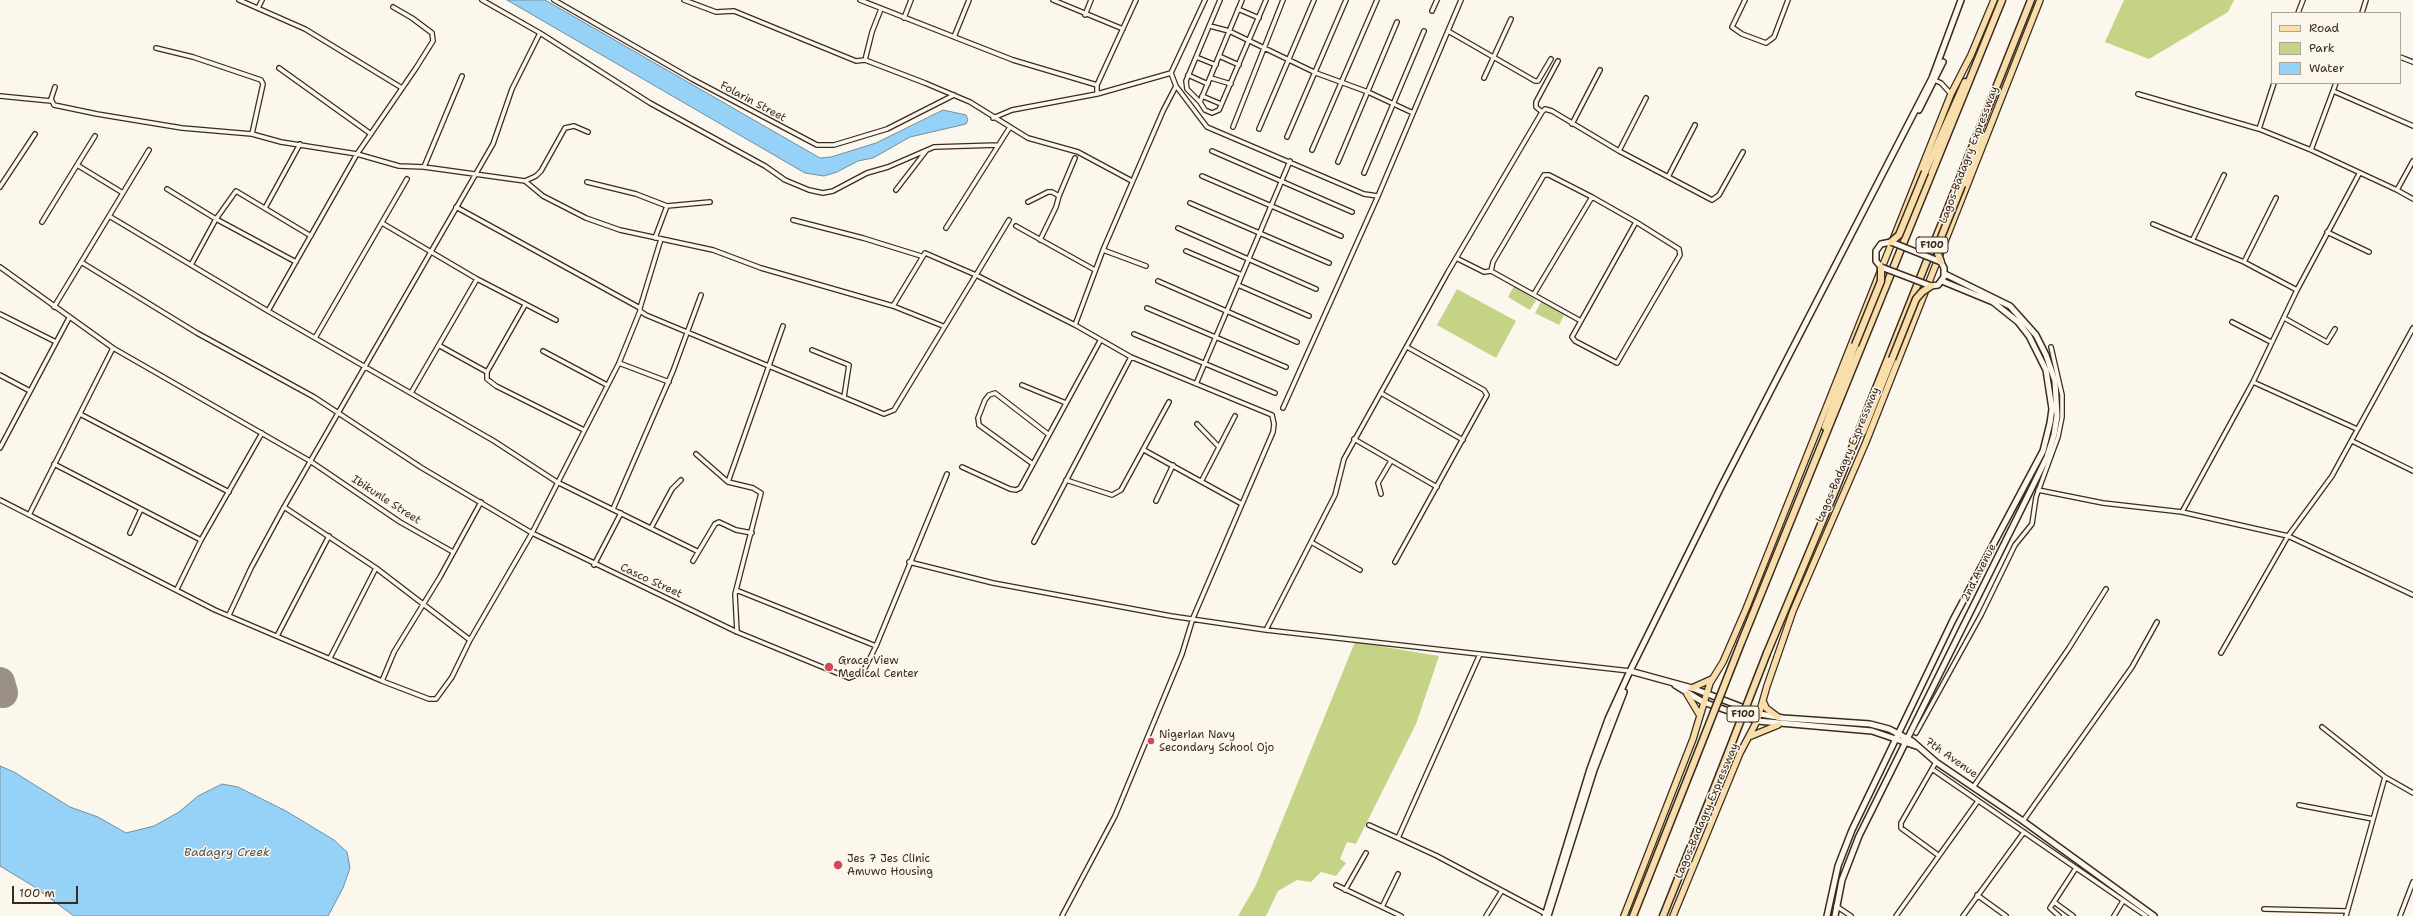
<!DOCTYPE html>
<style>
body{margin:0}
#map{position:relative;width:2413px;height:916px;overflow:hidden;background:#fbf7ec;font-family:"Shantell Sans",sans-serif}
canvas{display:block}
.legend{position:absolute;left:2271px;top:12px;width:130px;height:72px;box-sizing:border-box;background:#fbf7ec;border:1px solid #aea59a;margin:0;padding:5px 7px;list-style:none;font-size:12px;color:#3b2a1e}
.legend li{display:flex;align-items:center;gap:8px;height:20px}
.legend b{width:20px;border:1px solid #aea59a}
.scale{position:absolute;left:12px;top:886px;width:66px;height:18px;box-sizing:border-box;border:2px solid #3b2a1e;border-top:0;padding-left:5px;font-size:12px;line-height:14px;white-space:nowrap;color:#3b2a1e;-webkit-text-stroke:3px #fbf7ec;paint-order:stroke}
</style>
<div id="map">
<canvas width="2413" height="916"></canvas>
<ul class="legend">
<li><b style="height:5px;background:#f8deab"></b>Road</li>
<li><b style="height:11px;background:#c5d387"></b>Park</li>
<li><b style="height:11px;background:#96d2f7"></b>Water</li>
</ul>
<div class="scale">100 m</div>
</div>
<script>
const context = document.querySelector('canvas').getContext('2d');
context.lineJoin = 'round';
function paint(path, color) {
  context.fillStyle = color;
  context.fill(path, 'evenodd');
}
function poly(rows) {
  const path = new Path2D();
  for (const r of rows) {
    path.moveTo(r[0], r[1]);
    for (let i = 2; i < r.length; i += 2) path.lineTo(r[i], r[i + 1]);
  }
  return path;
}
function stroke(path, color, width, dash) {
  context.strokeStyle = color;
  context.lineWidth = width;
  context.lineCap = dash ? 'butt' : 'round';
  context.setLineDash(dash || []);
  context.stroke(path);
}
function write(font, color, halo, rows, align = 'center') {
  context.font = font + ' "Shantell Sans",sans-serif';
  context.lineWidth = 3;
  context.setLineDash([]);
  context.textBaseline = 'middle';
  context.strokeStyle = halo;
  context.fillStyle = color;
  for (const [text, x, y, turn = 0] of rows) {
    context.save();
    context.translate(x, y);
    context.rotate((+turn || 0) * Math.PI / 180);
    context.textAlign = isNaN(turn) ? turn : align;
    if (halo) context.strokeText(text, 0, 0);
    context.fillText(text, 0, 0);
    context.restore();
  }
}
const green = poly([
 [2124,0,2234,0,2228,12,2149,59,2105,42],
 [1514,286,1536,300,1530,310,1508,297],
 [1457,289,1516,321,1496,358,1437,325],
 [1541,302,1564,315,1559,325,1535,313],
 [1355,642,1439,656,1416,724,1356,844,1347,842,1340,859,1346,863,1336,876,1321,872,1311,882,1297,880,1278,891,1266,916,1238,916,1256,885]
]);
const water = poly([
 [507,0,545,0,820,158,831,157,876,143,943,110,966,115,968,120,966,124,910,137,873,158,858,161,837,172,824,176,805,173,507,0],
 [0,766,14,772,70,807,98,817,126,833,154,826,179,812,198,796,222,784,238,787,286,811,334,840,347,852,350,868,343,888,328,916,74,916,33,886,0,866,0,766]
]);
const runway = poly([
 [0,682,3,693]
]);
const street = poly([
 [239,0,305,29,402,88],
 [482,0,540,33,650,103,765,166,785,180,809,190,823,193,833,191,867,173,888,167,934,147,998,145],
 [554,0,692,79,817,145,834,145,887,129,954,95],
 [684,0,716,12,734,11,856,61,865,60,925,83,970,102,1028,138,1078,152,1132,181],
 [860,0,1013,60,1097,85],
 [1053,0,1123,29],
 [1242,0,1200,102,1205,110,1212,113,1219,110,1266,0],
 [1745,0,1732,27,1742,34,1766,43,1774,37,1788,0],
 [258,8,262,0],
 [1238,9,1259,18],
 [1432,11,1437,0],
 [2298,13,2303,0],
 [2362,13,2366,0],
 [1085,15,1091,0],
 [904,18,911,0],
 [1210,26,1229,31,1316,73,1368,92,1413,113],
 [1448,31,1535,81,1538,81,1551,59],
 [954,37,969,0],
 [156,48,193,57,261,80,263,84,252,134],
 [1219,56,1239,65],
 [1196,57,1216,65],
 [2400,57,2413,62],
 [865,60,872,32,881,9],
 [279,68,371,134],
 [1171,73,1176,86,1207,127,1364,194,1378,196],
 [1188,75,1208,84],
 [1211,78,1231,84],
 [1484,78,1511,19],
 [1932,79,1941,83,1951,94],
 [55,87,51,99,54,105,97,114,182,128,252,134,281,142,357,154,399,166,424,167,525,181,536,176,541,171,565,128,574,126,588,132],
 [2333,91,2413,126],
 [1097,94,1097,85,1136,0],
 [2138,94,2259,129,2311,150,2397,190,2413,161],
 [0,96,51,101],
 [1202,96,1221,104],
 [1200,102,1187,89,1186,81,1220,0],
 [1542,112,1536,107,1536,102,1558,61],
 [993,118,1012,110,1097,94,1171,73,1205,0],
 [1572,124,1600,70],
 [1233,127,1283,0],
 [1259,129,1314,0],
 [2259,129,2274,83],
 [95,136,77,165,123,193],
 [1287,137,1346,0],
 [1312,150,1377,0],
 [2311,150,2336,83],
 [1212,151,1352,212],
 [1619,151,1646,98],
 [1338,162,1397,22],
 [424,167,462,76],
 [1364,173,1424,31],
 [1202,176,1341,236],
 [1668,177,1695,125],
 [525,181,543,196,586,218,620,230,713,250,761,268,893,306,943,326],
 [587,182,636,194,667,206],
 [0,187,35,134],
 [167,189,216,219,296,262],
 [896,190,926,151],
 [2397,190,2413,199],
 [1059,196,1075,158],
 [1028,202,1048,192,1052,192,1059,196,1056,207,1040,240],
 [1190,203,1329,263],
 [456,207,640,308,640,311,646,315,884,414,894,410,976,275,1075,325,1131,357,1272,415,1274,424,1273,432,1193,618,1182,654,1115,816,1062,916],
 [265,208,300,144],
 [109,216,268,311,494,441,557,482,697,551],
 [793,220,863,238,921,256],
 [42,222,77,165],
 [382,223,477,279,556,320],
 [2153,224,2244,262,2297,290,2359,174],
 [1016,226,1095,270],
 [946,228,1010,127],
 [1178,228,1316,289],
 [2327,232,2369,252],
 [655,238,667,206,710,202],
 [2193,239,2224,175],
 [1103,250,1146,266],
 [1186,251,1242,275],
 [1456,258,1484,272,1491,271,1581,321],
 [81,262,197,333,314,397,422,468,532,533,737,632,849,678,863,672,876,646,947,474],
 [2244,262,2276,198],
 [191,265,216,219,236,191,311,236],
 [0,267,113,348,310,461,400,522,453,552],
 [1491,271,1493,262,1544,175,1549,175,1592,197,1636,222,1679,249,1680,255,1617,363,1575,341,1572,337,1636,222],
 [1158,281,1297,342],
 [1238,285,1309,316],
 [1534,294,1592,197],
 [893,306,925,253,976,275,1009,220],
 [54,307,149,150],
 [640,308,661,239],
 [1147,308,1286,367],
 [268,311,357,154,416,68,433,41,432,33,412,18,393,7],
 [0,314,56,342],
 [2284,318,2327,342,2335,329],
 [2232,322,2271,342],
 [1075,325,1103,250,1163,111,1176,86],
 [1134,334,1275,393],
 [315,338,407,179],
 [440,346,487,372,487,379,496,386,584,430],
 [812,350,849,365,844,397],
 [543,351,607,385],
 [619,363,669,382],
 [487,372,525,305],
 [0,375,30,391],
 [2253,382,2357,429],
 [1196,384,1290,161],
 [1022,385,1066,403],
 [411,393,477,279],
 [1381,393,1463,440],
 [1283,408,1378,196,1461,0],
 [80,414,229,492],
 [1197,424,1219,447],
 [1354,439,1437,487],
 [2352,441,2413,471],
 [0,448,69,318],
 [1144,450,1242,504],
 [696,454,728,482,753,488,761,493,735,594,737,632],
 [54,464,201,540],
 [1033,464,979,425,978,418,985,400,989,395,995,393,1048,434],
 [962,467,1010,489,1016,490,1020,488,1100,341],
 [1066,480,1112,495,1121,490,1169,402],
 [1202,480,1235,416],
 [728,482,783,326],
 [2038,490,2103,503,2182,512,2288,536,2413,595],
 [1381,494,1378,483,1391,461],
 [0,500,215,610,382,681,429,699,436,699,452,677,470,640,532,533,619,363,640,311],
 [1156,501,1173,465],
 [284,507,376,568,470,640],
 [613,509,673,371,701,295],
 [2182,512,2253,382,2297,290],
 [29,515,113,348],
 [651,528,672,489,681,480],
 [130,533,141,509],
 [1034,542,1131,357],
 [1311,542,1360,570],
 [693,561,715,524,719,522,736,530,752,533],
 [909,562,993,583,1171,616,1266,630,1630,671],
 [1395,562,1487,395,1484,390,1407,347],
 [594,565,621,513],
 [177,589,201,540,262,433],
 [736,590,876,646],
 [229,615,251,568,284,507,493,144,512,89,540,33],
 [1266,630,1335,495,1344,459,1448,272,1542,112,1545,109,1552,111,1619,151,1712,200,1719,195,1743,152],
 [277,636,329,536],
 [2221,653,2288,536,2332,476,2413,328],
 [1480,654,1398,838,1437,856,1548,915],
 [330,658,376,568],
 [382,681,394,652,440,577,481,502],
 [2322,727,2385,777],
 [1916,733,1981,615,2015,545,2032,524,2036,497,2058,437,2062,417,2062,395,2051,347],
 [1936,762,1932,769,2146,916],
 [1932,769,1901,823,1901,828,1938,855],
 [1974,786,2069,648,2106,589],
 [2299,805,2373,819],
 [2023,821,2132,667,2157,622],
 [1369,825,1398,838],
 [1336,885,1401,916],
 [1345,890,1366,853],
 [1977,895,2006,916],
 [2054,902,2073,916],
 [1836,906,1851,916],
 [1382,907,1398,874],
 [2264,909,2346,911],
 [1486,916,1501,892],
 [1896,916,1978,801],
 [1963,916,2024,832],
 [2059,916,2050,908,2076,868],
 [2114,916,2123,901],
 [2346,916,2385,777,2413,793],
 [2400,916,2413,882]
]);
const secondary = poly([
 [1919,110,1943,62],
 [1881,267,1876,261,1876,251,1881,244,1891,242],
 [1931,286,1938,285,1944,277,1944,268,1941,262],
 [1630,671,1692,688,1760,714,1783,718,1870,724,1889,729,1912,741,1936,762,2023,821,2154,916],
 [1675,685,1703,702,1757,721,1872,731,1916,746],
 [1545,916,1590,769,1608,719,1630,671,1721,487,1932,78,1961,0],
 [1548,916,1594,770,1624,692],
 [1827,916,1838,866,1852,830,1953,620,2043,451,2050,423,2052,409,2046,370,2029,336,2018,322,1993,302,1942,281],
 [1835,916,1842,880,1859,836,2018,516,2047,457,2054,435,2057,416,2055,381,2046,355,2036,335,2010,306,1945,274]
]);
const primary = poly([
 [1692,688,1712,679],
 [1687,694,1699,714],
 [1764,703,1766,708,1778,717],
 [1751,736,1778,725],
 [1624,916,1693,739,1710,683,1723,662,1746,609,1951,94,1971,55,1994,0],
 [1673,916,1740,753,1757,721,1767,686,1793,611,1866,442,2040,0]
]);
const highway = poly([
 [1925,172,1965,82],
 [1962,185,1982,135],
 [1825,427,1855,345],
 [1863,432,1892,359],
 [1741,643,2002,0],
 [1767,653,1835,491,2031,0],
 [1633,916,1693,765],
 [1663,916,1719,776]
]);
const secondaryBridge = poly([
 [1891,242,1941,262],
 [1881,267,1931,286]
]);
const highwayBridge = poly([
 [1891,242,1899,235,1925,172],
 [1941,262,1938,254,1938,245,1962,185],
 [1855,345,1881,281,1881,267],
 [1892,359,1916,299,1922,292,1931,286],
 [1693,765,1741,643],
 [1719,776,1767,653]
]);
const markers = [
 [829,667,5,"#d1495b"],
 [1151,741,4,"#d1495b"],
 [838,865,5,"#d1495b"]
];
const shields = [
 [1932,245,32],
 [1743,714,32]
];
const shieldNames = [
 ["F100",1932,245],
 ["F100",1743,714]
];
const streetNames = [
 ["Folarin Street",753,102,28],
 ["Lagos-Badagry Expressway",1969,155,-69],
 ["Lagos-Badagry Expressway",1848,455,-67],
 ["Ibikunle Street",386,500,33],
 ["2nd Avenue",1979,573,-63],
 ["Casco Street",651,581,25],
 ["7th Avenue",1951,758,35],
 ["Lagos-Badagry Expressway",1707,811,-67]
];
const poiNames = [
 ["Grace View",838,661],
 ["Medical Center",838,674],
 ["Nigerian Navy",1159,735],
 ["Secondary School Ojo",1159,748],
 ["Jes 7 Jes Clinic",847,859],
 ["Amuwo Housing",847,872]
];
const waterNames = [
 ["Badagry Creek",227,853]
];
paint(green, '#c5d387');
paint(water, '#96d2f7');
stroke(water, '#728fa0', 1);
stroke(runway, '#9b9085', 30);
stroke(street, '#3b2a1e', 6);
stroke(secondary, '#3b2a1e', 8);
stroke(primary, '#3b2a1e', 8);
stroke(highway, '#3b2a1e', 9);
stroke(street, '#fbf7ec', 3.5);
stroke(secondary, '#fbf7ec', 5);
stroke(primary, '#f8deab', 5.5);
stroke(highway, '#f8deab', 6);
stroke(secondaryBridge, '#3b2a1e', 8, []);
stroke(highwayBridge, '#3b2a1e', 9, []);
stroke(secondaryBridge, '#fbf7ec', 5);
stroke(highwayBridge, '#f8deab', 6);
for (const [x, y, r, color] of markers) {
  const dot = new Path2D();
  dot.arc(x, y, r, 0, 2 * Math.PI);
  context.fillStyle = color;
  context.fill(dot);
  stroke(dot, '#fbf7ec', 1.5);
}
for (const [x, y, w] of shields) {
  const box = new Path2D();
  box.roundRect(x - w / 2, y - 8, w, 16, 3);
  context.fillStyle = '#fbf7ec';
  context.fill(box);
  stroke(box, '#3b2a1e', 1);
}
write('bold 10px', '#3b2a1e', null, shieldNames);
write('11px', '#3b2a1e', '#fbf7ec', streetNames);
write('11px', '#3b2a1e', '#fbf7ec', poiNames, 'left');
write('italic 12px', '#525454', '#fbf7ec', waterNames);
</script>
